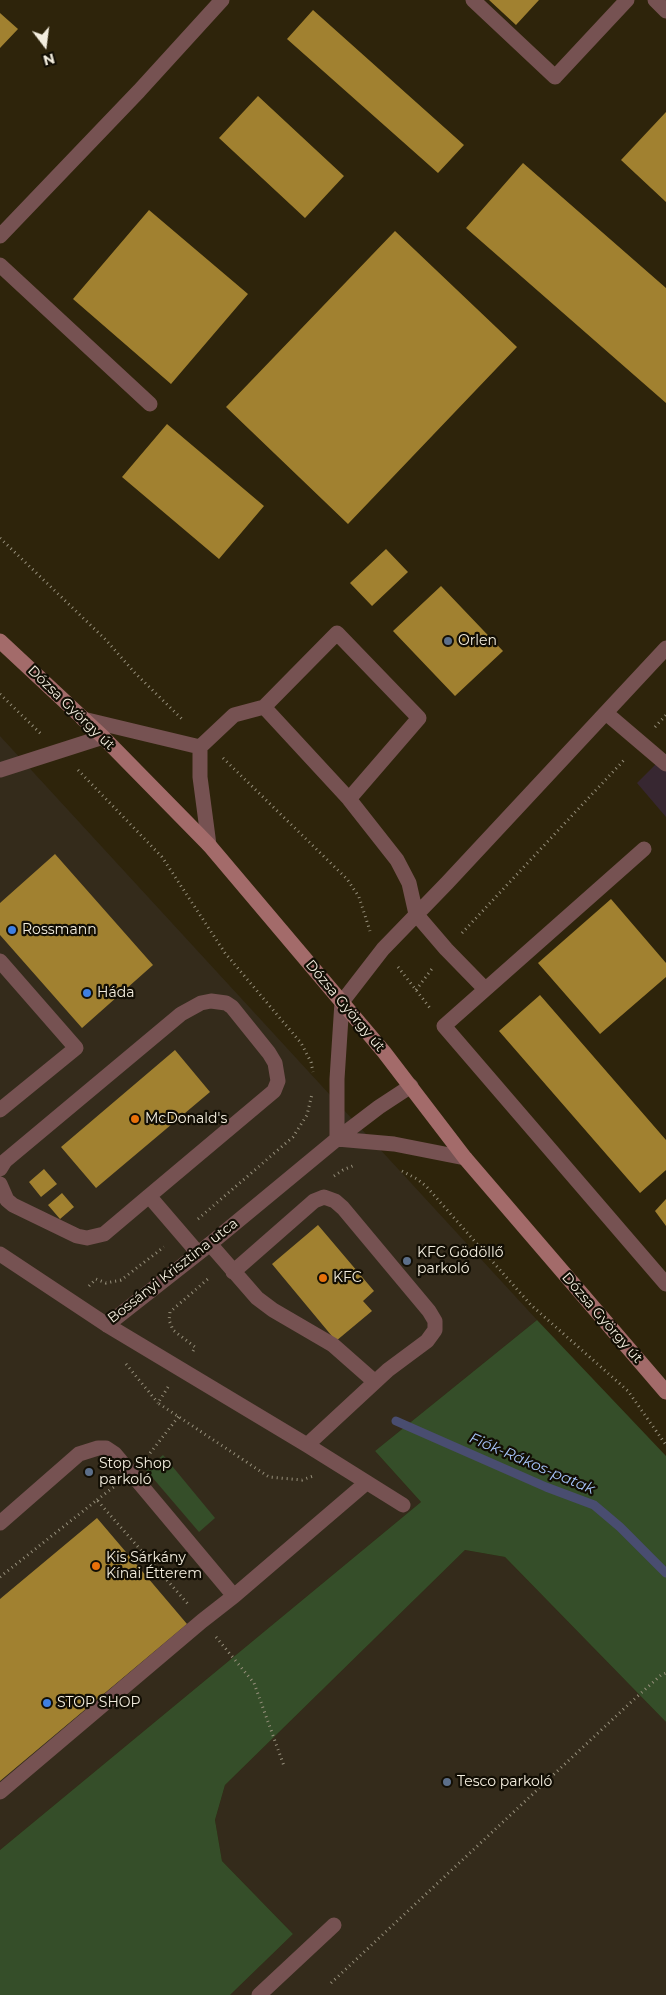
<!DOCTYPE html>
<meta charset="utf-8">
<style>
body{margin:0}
#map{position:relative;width:666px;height:1995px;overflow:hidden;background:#2e240b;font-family:Montserrat,sans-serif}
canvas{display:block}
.north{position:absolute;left:20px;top:20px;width:50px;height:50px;-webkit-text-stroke:4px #120e04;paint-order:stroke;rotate:165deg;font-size:14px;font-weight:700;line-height:20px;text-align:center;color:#f4eedf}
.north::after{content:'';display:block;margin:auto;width:18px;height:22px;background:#f4eedf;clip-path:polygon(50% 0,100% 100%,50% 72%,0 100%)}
</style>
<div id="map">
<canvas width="666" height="1995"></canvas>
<div class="north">N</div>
</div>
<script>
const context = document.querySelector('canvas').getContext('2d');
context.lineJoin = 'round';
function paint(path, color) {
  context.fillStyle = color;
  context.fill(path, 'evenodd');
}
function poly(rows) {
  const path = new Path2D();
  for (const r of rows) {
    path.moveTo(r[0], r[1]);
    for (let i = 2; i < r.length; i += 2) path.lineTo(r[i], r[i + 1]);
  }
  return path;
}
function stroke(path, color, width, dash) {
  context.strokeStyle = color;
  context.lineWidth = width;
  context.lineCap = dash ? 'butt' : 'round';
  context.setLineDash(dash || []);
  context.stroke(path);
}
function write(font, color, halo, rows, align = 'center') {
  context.font = font + ' Montserrat,sans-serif';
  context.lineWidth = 4.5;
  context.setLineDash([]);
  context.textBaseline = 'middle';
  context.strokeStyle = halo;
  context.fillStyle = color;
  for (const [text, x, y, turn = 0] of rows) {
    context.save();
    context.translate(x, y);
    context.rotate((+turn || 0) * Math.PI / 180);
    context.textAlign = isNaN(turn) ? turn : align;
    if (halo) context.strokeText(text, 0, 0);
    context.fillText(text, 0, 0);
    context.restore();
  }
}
const commercial = poly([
 [0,736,537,1320,375,1451,421,1502,0,1850],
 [465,1550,505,1557,666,1722,666,1995,230,1995,293,1934,222,1861,215,1820,225,1785]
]);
const industrial = poly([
 [666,754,666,817,637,783]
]);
const green = poly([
 [537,1320,666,1456,666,1722,505,1557,465,1550,225,1785,215,1820,222,1861,293,1934,230,1995,0,1995,0,1850,421,1502,375,1451],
 [163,1455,215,1518,199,1532,146,1470]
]);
const stream = poly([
 [396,1421,546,1487,594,1505,620,1527,666,1573]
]);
const building = poly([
 [489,0,539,0,516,25],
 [313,10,464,145,438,173,287,39],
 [0,13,18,29,0,48],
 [258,96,344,176,305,218,219,138],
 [666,112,666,202,621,160],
 [523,163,666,288,666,403,466,228],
 [149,210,248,294,171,384,73,299],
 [395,231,517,347,348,524,226,407],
 [167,424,264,506,219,559,122,477],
 [386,549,408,572,372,606,350,583],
 [441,586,503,651,455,696,393,631],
 [55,854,153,965,82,1028,0,935,0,903],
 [611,899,666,963,666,977,600,1034,538,963],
 [540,995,666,1140,666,1170,640,1193,499,1031],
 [175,1050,210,1092,96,1188,61,1147],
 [44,1169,57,1184,41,1197,29,1182],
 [62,1193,74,1207,60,1219,48,1205],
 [666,1199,666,1226,655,1211],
 [318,1225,374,1291,363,1301,372,1311,336,1341,272,1264],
 [97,1518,187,1624,0,1781,0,1599]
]);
const path = poly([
 [0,538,106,640,135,673,182,719],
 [0,694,41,734],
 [655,727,666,715],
 [223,758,347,879,359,897,370,931],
 [78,770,162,857,225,953,301,1043,311,1062,313,1072],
 [462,933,625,759],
 [398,967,430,1008],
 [416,990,434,966],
 [402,1171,417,1179,426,1186,531,1305,628,1391,666,1445],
 [334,1176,343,1170,355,1165],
 [198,1219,293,1137,307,1115,312,1094],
 [89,1286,96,1279,106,1283,121,1280,164,1247],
 [193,1351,195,1347,173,1330,169,1320,170,1312,209,1278],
 [126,1364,158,1403],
 [168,1387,158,1403,269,1477,302,1480,313,1476],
 [147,1457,179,1416],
 [97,1500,115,1486],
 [0,1577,97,1500,188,1604],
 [216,1637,254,1683,284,1766],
 [331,1983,629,1704,661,1675,666,1673]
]);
const lane = poly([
 [473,0,555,77,627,0],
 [655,0,666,11],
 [0,236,139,91,222,0],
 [0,265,150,404],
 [264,707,349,799,397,860,409,883,416,914,446,949,485,989],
 [606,713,666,764],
 [83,719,200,747],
 [209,845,200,777,200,747,234,715,264,707,337,633,419,718,349,799],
 [644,849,444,1026,666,1284],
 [0,961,76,1048,0,1110],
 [342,1002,383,949,447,883,666,648],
 [0,1169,5,1161,181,1014,201,1003,211,1001,226,1003,232,1007,269,1053,275,1063,278,1081,274,1091,149,1196,198,1253],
 [0,1184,7,1200,13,1205,77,1236,87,1238,104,1234,149,1196],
 [210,1244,257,1298,273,1310,333,1345,375,1382],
 [233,1272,314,1201,324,1197,335,1201,343,1208,429,1311,435,1321,435,1330,427,1341,388,1370,307,1445],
 [107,1325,307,1445,403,1505],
 [0,1523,79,1454,98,1448,106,1448,115,1454,234,1596,366,1483],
 [0,1792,202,1621,234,1596],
 [259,1995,334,1925]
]);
const street = poly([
 [0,770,103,737],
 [337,1139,337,1079,342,1002],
 [337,1139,394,1144,465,1158],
 [0,1254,107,1325,210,1244,337,1139,379,1107,411,1086]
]);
const secondary = poly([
 [0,641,103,737,209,845,384,1052,465,1158,666,1392]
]);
const markers = [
 [448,641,5,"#5c6f8a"],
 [12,930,5,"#3f7fe0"],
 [87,993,5,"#3f7fe0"],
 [135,1119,5,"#e8710a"],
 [407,1261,5,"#5c6f8a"],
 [323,1278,5,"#e8710a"],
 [89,1472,5,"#5c6f8a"],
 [96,1566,5,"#e8710a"],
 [47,1703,5,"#3f7fe0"],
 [447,1782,5,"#5c6f8a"]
];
const poiNames = [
 ["Orlen",458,641],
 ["Rossmann",22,930],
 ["Háda",97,993],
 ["McDonald's",145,1119],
 ["KFC Gödöllő",417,1253],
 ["parkoló",417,1269],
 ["KFC",333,1278],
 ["Stop Shop",99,1464],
 ["parkoló",99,1480],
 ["Kis Sárkány",106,1558],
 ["Kínai Étterem",106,1574],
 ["STOP SHOP",57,1703],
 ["Tesco parkoló",457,1782]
];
const streetNames = [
 ["Dózsa György út",71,708,44],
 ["Dózsa György út",345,1006,50],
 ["Bossányi Krisztina utca",173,1271,-38],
 ["Dózsa György út",602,1318,49]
];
const waterNames = [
 ["Fiók-Rákos-patak",532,1464,23]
];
paint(commercial, '#342b1b');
paint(industrial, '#372731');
paint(green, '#354e29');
stroke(stream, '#494d70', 9);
paint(building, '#a18130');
stroke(path, '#97907c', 3, [1, 4]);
stroke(lane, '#765252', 15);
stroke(street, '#765252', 15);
stroke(secondary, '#a36b6a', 15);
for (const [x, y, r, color] of markers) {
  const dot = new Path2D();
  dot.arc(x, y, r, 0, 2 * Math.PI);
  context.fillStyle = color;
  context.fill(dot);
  stroke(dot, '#120e04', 2);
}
write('14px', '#f4eedf', '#120e04', poiNames, 'left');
write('14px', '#f4eedf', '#120e04', streetNames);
write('italic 15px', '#a5c2f7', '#120e04', waterNames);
</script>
